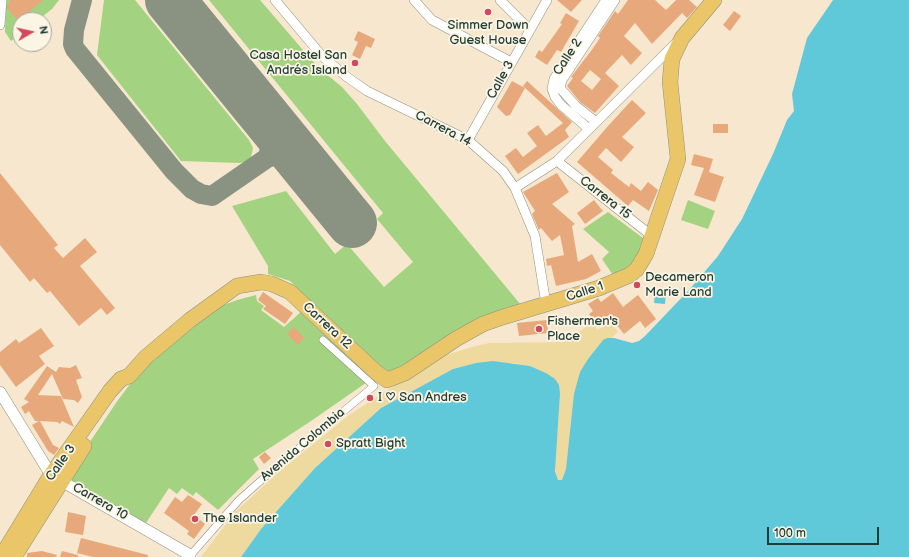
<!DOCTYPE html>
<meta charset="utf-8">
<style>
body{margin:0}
#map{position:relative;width:909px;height:557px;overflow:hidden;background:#f6e7ce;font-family:"Balsamiq Sans",sans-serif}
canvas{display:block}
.north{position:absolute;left:12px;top:12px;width:40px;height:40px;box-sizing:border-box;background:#fcf5e5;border:1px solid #a4ab9e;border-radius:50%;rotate:81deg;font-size:11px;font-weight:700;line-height:16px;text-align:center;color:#1f3d34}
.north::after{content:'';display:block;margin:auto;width:14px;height:18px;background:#d1495b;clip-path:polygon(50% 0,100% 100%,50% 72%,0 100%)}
.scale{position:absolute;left:767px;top:527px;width:112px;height:18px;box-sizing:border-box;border:2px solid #1f3d34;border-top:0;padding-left:5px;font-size:12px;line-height:14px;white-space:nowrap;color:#1f3d34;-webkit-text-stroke:3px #fcf5e5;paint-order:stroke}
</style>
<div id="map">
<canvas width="909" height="557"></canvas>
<div class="north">N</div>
<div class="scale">100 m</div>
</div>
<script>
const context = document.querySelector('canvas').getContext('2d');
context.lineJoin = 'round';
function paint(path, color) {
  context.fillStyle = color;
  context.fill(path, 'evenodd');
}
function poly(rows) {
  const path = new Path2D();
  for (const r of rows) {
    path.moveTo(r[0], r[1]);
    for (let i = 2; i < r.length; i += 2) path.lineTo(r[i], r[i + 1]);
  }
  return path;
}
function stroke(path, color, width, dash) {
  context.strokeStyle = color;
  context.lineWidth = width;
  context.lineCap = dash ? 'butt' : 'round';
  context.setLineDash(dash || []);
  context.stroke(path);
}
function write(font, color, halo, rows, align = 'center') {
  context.font = font + ' "Balsamiq Sans",sans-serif';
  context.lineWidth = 3.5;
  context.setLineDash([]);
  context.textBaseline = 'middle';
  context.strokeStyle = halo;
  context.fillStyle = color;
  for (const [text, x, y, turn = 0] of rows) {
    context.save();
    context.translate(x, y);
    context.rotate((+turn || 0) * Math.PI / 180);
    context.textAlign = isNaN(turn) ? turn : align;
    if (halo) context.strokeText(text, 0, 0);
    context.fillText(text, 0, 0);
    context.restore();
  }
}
const green = poly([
 [6,0,59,0,52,9,38,20,20,20,20,34,11,41,5,32],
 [104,0,135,0,249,140,253,148,251,157,245,162,239,163,181,161,97,55],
 [209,0,260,0,303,50,319,68,342,87,357,104,385,141,521,305,389,372,382,370,338,330,290,281,268,274,268,266,232,206,286,191,335,254,347,244,384,287,413,262,377,219,383,213],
 [688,200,715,211,708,229,681,220],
 [608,212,647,241,634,265,615,278,602,259,609,252,583,229],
 [256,295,257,301,264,306,261,310,284,327,303,310,373,378,311,421,253,459,259,469,218,510,196,492,193,496,182,488,177,494,169,488,146,523,65,479,118,400,140,371,167,345,221,306,237,300]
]);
const sand = poly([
 [610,322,618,332,611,338,603,340,588,359,566,469,562,480,558,480,557,478,555,466,560,394,546,373,530,366,512,363,476,363,453,369,381,408,315,468,261,529,241,557,201,557,235,512,279,472,349,415,409,376,446,355,472,347,489,343,564,342,592,323,598,330]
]);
const water = poly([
 [833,0,909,0,909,557,241,557,261,529,315,468,381,408,453,369,476,363,493,361,530,366,546,373,555,379,559,385,560,394,555,471,558,480,562,480,566,469,574,394,580,372,588,359,603,340,607,338,614,338,632,343,639,341,645,336,689,290,718,256,742,219,773,154,787,120,794,111,792,94,807,38],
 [655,292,666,294,665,304,654,303]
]);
const taxiway = poly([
 [82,0,74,30,73,44,75,49,174,171,192,189,201,194,212,196,267,158,274,156,287,156,303,162],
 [267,158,273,143,273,125]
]);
const runway = poly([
 [170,0,352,223]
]);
const building = poly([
 [10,0,43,0,18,21,7,8],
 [557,0,582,0,571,12],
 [628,0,655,0,666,10,676,0,689,0,697,7,687,18,682,13,652,44,635,23,624,36,642,53,631,65,622,55,605,73,619,86,595,113,580,102,567,86,573,78,571,77,577,69,591,51,600,38,598,36,615,11,618,14],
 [590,70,601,79,592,90,581,81],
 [734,11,741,16,730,31,723,25],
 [566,13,579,21,561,52,557,50,547,65,535,57,539,50,542,52,562,24,560,23],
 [358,31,375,39,371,48,366,46,360,59,352,55,358,42,354,40],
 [512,81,525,88,510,115,506,116,497,107],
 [527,81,572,122,565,130,569,137,518,174,505,156,516,148,523,157,537,146,527,133,538,125,546,136,563,123,523,86],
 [632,100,646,113,622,137,634,147,621,162,606,148,598,157,613,170,611,173,629,187,631,183,641,191,648,182,658,190,649,211,633,200,628,206,577,162,608,126],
 [713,124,728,124,728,133,713,133],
 [694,154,713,159,709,172,724,177,715,202,694,195,704,168,691,165],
 [0,173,58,245,54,248,63,258,85,238,97,252,80,266,115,308,107,315,101,308,79,326,50,291,47,293,34,278,30,282,0,245],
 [557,173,569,192,552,204,575,224,572,226,578,262,592,254,601,271,586,279,556,286,551,265,547,266,546,259,564,255,560,235,552,241,541,228,539,230,532,214,535,211,523,192],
 [594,200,603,211,585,224,577,213],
 [263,292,293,313,285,324,263,309,266,306,258,300],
 [613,293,623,307,638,295,656,319,645,328,640,321,624,334,611,318,599,327,589,314,593,311,588,304,598,298,601,302],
 [547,320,548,333,519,336,517,323],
 [294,327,304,338,298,345,287,334],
 [41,328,54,346,39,356,45,364,16,387,0,365,0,352,16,339,19,343],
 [76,365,82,378,76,380,82,397,78,403,74,400,63,399,52,374,38,395,61,396,74,427,62,421,60,424,57,422,40,421,53,445,59,448,54,455,48,451,32,425,39,421,35,421,29,411,25,414,21,407,29,402,24,399,47,366,56,372,59,367,70,368],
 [265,452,271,458,264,464,259,457],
 [188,495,202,504,194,515,205,524,194,539,187,534,189,531,164,513,175,497,182,502],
 [68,512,86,516,83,535,65,532],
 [81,538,148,555,148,557,93,557,77,553],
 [42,551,57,555,56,557,27,557,27,553],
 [62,551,78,555,78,557,60,557]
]);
const pedestrian = poly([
 [189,557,239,500,274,469,374,386,323,340]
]);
const minor = poly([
 [275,0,322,56,347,77,367,91,468,140,503,171,515,188,535,236,546,304],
 [414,0,432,20,511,62],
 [500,0,530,30],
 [0,25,2,0],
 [596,122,576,106,560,88,562,80,615,0],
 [589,129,561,105,555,97,552,89,554,79,606,0],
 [468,140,547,0],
 [557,161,652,236],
 [515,188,557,161,676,43]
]);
const tertiary = poly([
 [0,392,51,475,190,555]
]);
const trunk = poly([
 [1,557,51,475,110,391,121,379,129,376,146,357,190,320,237,286,261,282,272,284,290,292,377,373,387,380,405,373,456,339,483,324,503,317,599,288,630,275,637,269,646,254,678,159,670,82,672,59,682,38,714,0],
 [14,557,84,446]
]);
const markers = [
 [488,12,4,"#d1495b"],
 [355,63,4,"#d1495b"],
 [637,285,4,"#d1495b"],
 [539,329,4,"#d1495b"],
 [370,398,4,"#d1495b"],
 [328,444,4,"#d1495b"],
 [195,519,4,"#d1495b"]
];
const poiNames = [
 ["Simmer Down",488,26,"center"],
 ["Guest House",488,41,"center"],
 ["Casa Hostel San",347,56,"right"],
 ["Andrés Island",347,71,"right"],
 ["Decameron",645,278],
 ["Marie Land",645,293],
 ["Fishermen's",547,322],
 ["Place",547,337],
 ["I ♥ San Andres",378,398],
 ["Spratt Bight",336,444],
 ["The Islander",203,519]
];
const streetNames = [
 ["Calle 2",568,57,-57],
 ["Calle 3",501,80,-61],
 ["Carrera 14",443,129,28],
 ["Carrera 15",605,198,38],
 ["Calle 1",585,292,-18],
 ["Carrera 12",327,326,43],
 ["Avenida Colombia",303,445,-40],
 ["Calle 3",61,463,-55],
 ["Carrera 10",100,502,30]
];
paint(green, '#a3d381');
paint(sand, '#eeda9e');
paint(water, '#5fc9d9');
stroke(taxiway, '#8a9281', 20);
stroke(runway, '#8a9281', 50);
paint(building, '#e7a97c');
stroke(pedestrian, '#8a9281', 8);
stroke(minor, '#8a9281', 10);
stroke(tertiary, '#8a9281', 12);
stroke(trunk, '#8a9281', 16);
stroke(pedestrian, '#fff', 7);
stroke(minor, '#fff', 9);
stroke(tertiary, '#fff', 11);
stroke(trunk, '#ebc669', 15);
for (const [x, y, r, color] of markers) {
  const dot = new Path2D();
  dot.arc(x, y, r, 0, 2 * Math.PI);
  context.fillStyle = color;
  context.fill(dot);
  stroke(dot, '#fcf5e5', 1.5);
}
write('13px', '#1f3d34', '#fcf5e5', poiNames, 'left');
write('13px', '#1f3d34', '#fcf5e5', streetNames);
</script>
